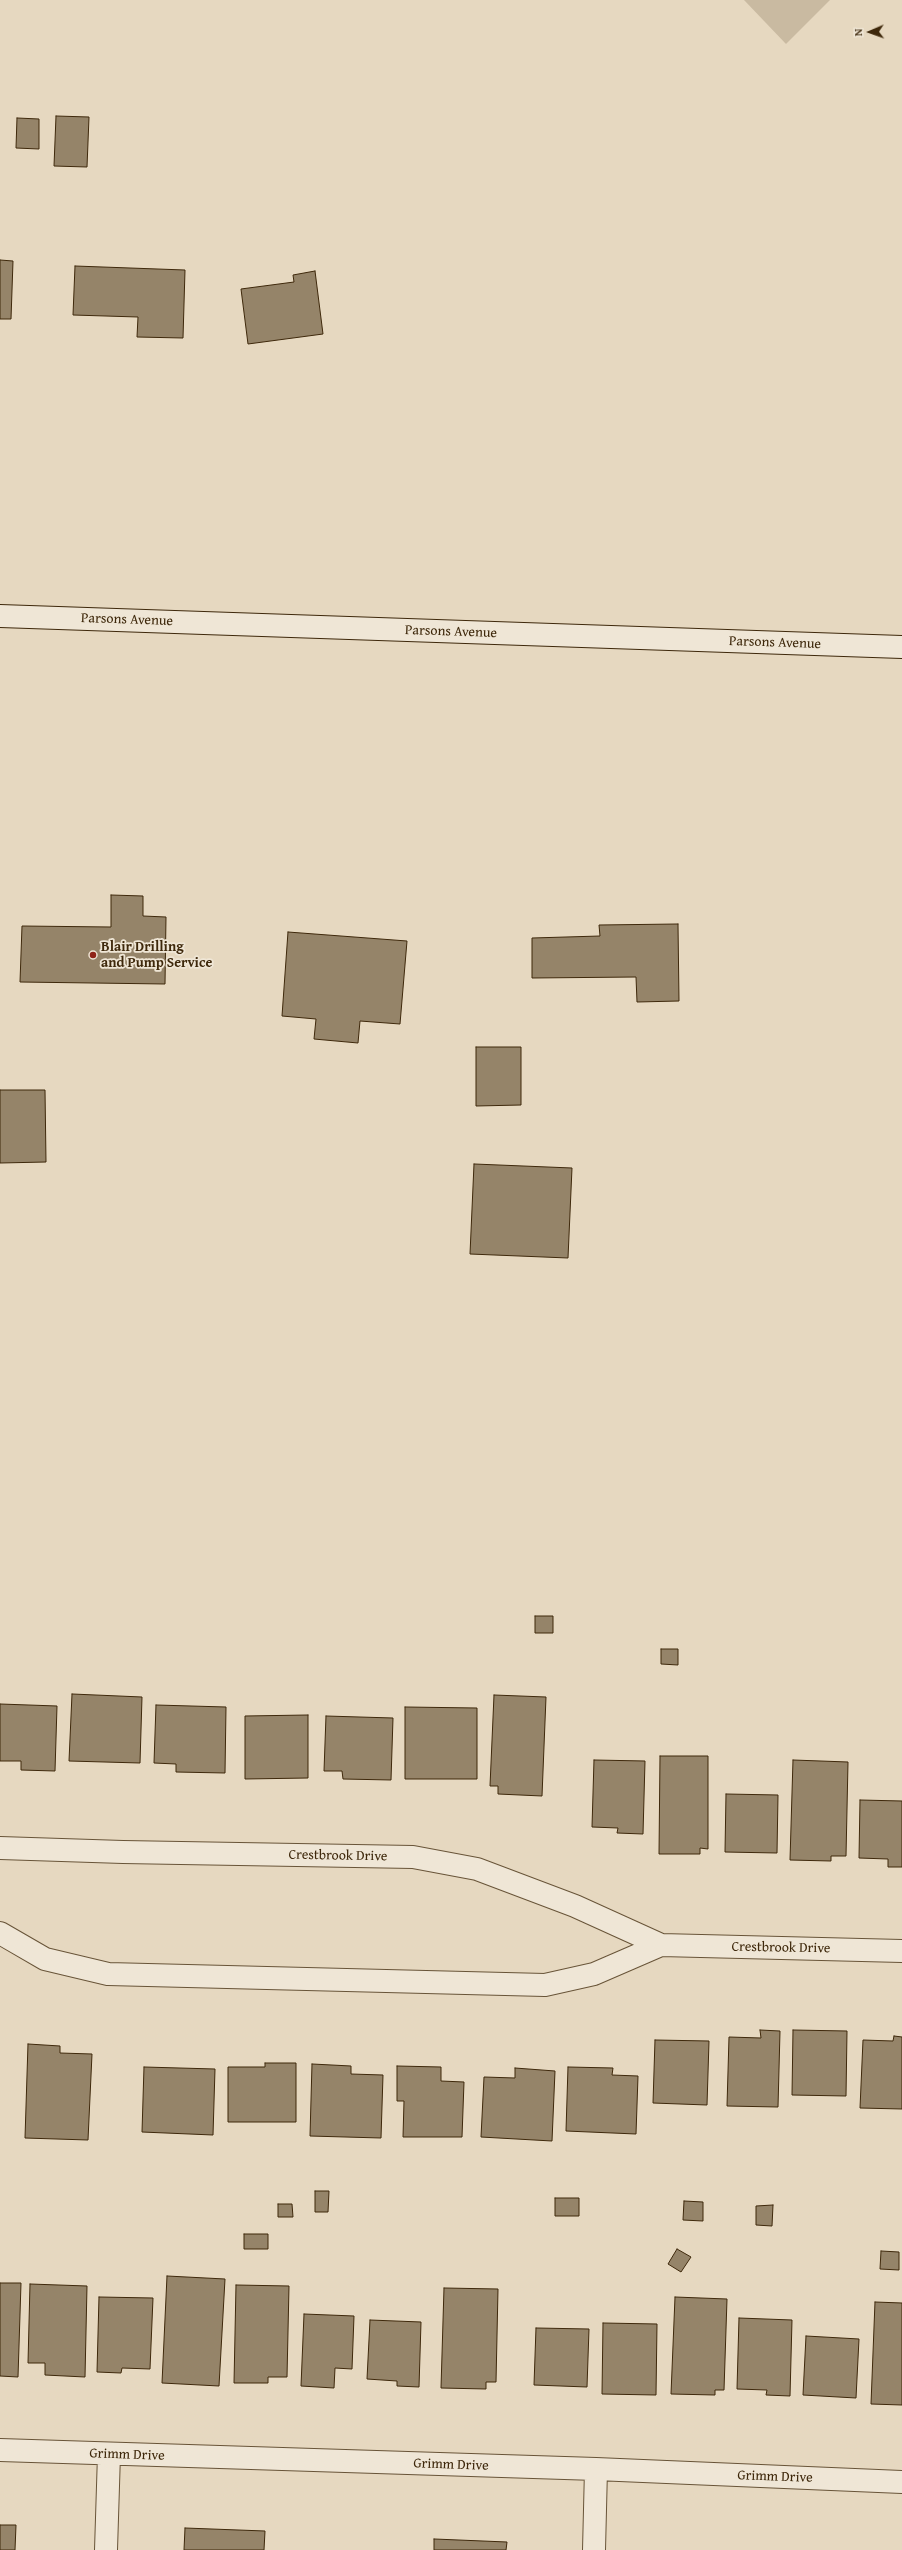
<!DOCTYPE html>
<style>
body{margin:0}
#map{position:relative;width:902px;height:2550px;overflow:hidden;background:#e6d8c0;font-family:"Gentium Book Plus",serif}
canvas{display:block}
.north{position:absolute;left:850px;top:12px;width:40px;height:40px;-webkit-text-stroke:3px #efe6d6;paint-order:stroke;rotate:268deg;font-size:11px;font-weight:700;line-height:16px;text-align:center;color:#3e280b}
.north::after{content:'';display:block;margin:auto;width:14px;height:18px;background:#3e280b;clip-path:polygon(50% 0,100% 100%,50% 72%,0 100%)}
</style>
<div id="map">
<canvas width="902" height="2550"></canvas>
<div class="north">N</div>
</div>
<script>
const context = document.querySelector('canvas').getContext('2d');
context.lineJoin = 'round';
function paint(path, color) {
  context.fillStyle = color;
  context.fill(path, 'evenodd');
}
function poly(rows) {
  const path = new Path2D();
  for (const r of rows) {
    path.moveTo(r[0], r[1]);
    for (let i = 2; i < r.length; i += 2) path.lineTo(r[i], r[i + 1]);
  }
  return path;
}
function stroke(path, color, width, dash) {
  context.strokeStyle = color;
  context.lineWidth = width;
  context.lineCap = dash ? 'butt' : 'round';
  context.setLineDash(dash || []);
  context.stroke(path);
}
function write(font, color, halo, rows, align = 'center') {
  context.font = font + ' "Gentium Book Plus",serif';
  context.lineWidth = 3.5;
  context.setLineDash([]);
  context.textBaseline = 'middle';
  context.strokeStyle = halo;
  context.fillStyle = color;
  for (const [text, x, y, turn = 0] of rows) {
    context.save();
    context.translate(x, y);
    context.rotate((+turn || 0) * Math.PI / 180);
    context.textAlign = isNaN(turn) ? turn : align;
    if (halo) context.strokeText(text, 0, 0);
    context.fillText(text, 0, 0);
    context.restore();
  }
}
const green = poly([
 [744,0,830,0,786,44]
]);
const building = poly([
 [56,116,89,117,87,167,54,166,56,116],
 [17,118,39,119,39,149,16,148,17,118],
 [0,260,13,261,11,319,0,319,0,260],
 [75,266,185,270,183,338,137,337,138,317,73,315,75,266],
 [315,271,323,334,248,344,241,289,294,282,293,275,315,271],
 [111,895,143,896,143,916,166,917,165,984,20,982,22,926,111,927,111,895],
 [678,924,679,1001,637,1002,636,977,532,978,532,938,600,936,599,925,678,924],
 [288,932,407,941,400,1024,360,1021,358,1043,314,1039,316,1019,282,1016,288,932],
 [476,1047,521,1047,521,1105,476,1106,476,1047],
 [0,1090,45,1090,46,1162,0,1163,0,1090],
 [474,1164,572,1168,568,1258,470,1254,474,1164],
 [535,1616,553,1616,553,1633,535,1633,535,1616],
 [661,1649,678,1649,678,1665,661,1664,661,1649],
 [72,1694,142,1697,140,1763,69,1761,72,1694],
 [494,1695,546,1697,542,1796,498,1794,498,1786,490,1786,494,1695],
 [0,1704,57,1706,55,1771,21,1770,21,1761,0,1761,0,1704],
 [156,1705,226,1707,225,1773,176,1772,176,1764,154,1763,156,1705],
 [405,1707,477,1708,477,1779,405,1779,405,1707],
 [308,1715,308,1778,245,1779,245,1716,308,1715],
 [326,1716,393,1718,391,1780,343,1779,342,1771,324,1771,326,1716],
 [660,1756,708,1756,708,1849,700,1848,700,1854,659,1854,660,1756],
 [594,1760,645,1761,643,1834,617,1833,618,1828,592,1827,594,1760],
 [793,1760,848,1762,846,1856,831,1856,831,1861,790,1860,793,1760],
 [726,1794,778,1795,777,1853,725,1852,726,1794],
 [860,1800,902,1801,902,1867,888,1867,888,1859,859,1858,860,1800],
 [760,2030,780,2031,778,2107,727,2106,729,2037,761,2038,760,2030],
 [793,2030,847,2031,846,2096,792,2095,793,2030],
 [894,2036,902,2037,902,2109,860,2108,863,2040,893,2041,894,2036],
 [655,2040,709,2041,707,2105,653,2103,655,2040],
 [28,2044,60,2046,60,2053,92,2054,88,2140,25,2138,28,2044],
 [265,2063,296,2063,296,2122,228,2122,228,2067,265,2067,265,2063],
 [312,2064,351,2066,351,2074,383,2075,381,2138,310,2136,312,2064],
 [397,2066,441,2067,441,2081,464,2082,462,2137,403,2137,404,2101,397,2101,397,2066],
 [144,2067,215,2069,213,2135,142,2132,144,2067],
 [568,2067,613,2068,612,2075,638,2076,636,2134,566,2131,568,2067],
 [515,2068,555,2071,552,2141,481,2137,484,2077,515,2078,515,2068],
 [315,2191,329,2191,328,2212,315,2212,315,2191],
 [555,2198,579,2198,579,2216,555,2216,555,2198],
 [684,2201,703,2202,703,2221,683,2220,684,2201],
 [278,2204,292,2204,293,2217,278,2217,278,2204],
 [773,2205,772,2226,756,2225,756,2206,773,2205],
 [244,2234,268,2234,268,2249,244,2249,244,2234],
 [677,2249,691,2257,681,2272,668,2264,677,2249],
 [881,2251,899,2252,899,2270,880,2269,881,2251],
 [167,2276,225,2279,219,2386,162,2383,167,2276],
 [0,2283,21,2283,18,2377,0,2376,0,2283],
 [30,2284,87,2286,85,2377,45,2375,45,2363,28,2363,30,2284],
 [236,2285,289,2286,287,2377,268,2377,268,2383,234,2383,236,2285],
 [444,2288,498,2289,496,2382,486,2382,486,2389,441,2388,444,2288],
 [99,2297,153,2298,150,2369,122,2368,121,2373,97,2372,99,2297],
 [675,2297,727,2299,724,2390,715,2390,715,2395,671,2394,675,2297],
 [875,2302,902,2303,902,2405,871,2404,875,2302],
 [304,2314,354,2316,352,2369,335,2368,334,2388,301,2386,304,2314],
 [739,2318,792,2320,790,2396,766,2395,767,2390,737,2389,739,2318],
 [370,2320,421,2322,419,2387,397,2386,397,2381,367,2379,370,2320],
 [603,2323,657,2324,656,2395,602,2394,603,2323],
 [536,2328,589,2329,587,2387,534,2385,536,2328],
 [806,2336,859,2339,856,2398,803,2395,806,2336],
 [0,2525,16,2525,15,2550,0,2550,0,2525],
 [185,2528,265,2531,264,2550,184,2550,185,2528],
 [434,2539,507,2542,506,2550,434,2550,434,2539]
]);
const street = poly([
 [0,1848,123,1852,413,1857,477,1869,575,1906,661,1945,902,1951],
 [0,1933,45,1959,108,1974,545,1985,594,1974,661,1945],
 [0,2450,596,2469,902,2482],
 [106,2550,109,2454],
 [594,2550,596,2469]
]);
const secondary = poly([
 [0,616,902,647]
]);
const markers = [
 [93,955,4,"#8f2418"]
];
const streetNames = [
 ["Parsons Avenue",127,620,2],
 ["Parsons Avenue",451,632,2],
 ["Parsons Avenue",775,643,2],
 ["Crestbrook Drive",338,1856,1],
 ["Crestbrook Drive",781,1948,1],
 ["Grimm Drive",127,2455,2],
 ["Grimm Drive",451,2465,2],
 ["Grimm Drive",775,2477,2]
];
const poiNames = [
 ["Blair Drilling",101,947],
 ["and Pump Service",101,963]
];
paint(green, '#c9baa1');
paint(building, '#958469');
stroke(building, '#3e280b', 1);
stroke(street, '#685438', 24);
stroke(secondary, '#3e280b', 24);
stroke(street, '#efe6d6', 22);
stroke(secondary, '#efe6d6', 22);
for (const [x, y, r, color] of markers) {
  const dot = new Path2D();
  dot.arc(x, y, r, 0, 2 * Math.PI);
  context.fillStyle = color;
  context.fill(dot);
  stroke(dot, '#efe6d6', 1.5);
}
write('14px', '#3e280b', '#efe6d6', streetNames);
write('bold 14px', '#3e280b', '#efe6d6', poiNames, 'left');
</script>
